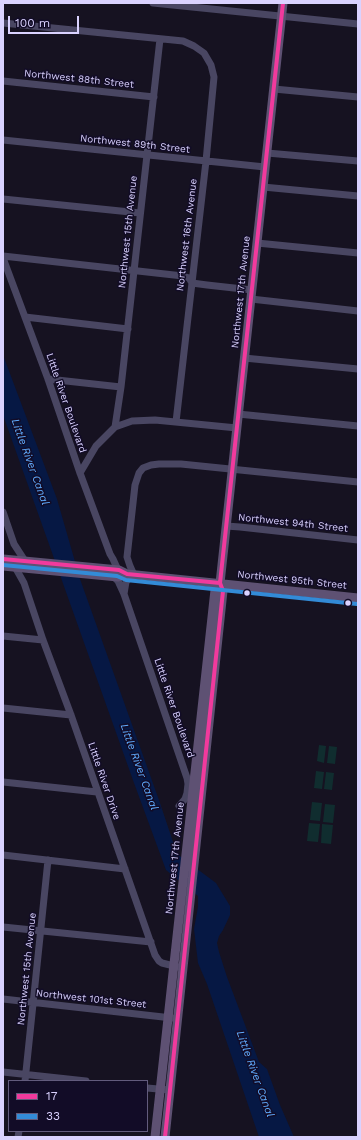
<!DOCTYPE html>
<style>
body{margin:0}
#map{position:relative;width:361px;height:1140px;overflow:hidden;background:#161221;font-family:"Work Sans",sans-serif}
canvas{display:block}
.frame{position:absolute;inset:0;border:4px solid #dad2ff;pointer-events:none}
.legend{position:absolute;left:8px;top:1080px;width:140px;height:52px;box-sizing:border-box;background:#120c27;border:1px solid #625b7d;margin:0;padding:5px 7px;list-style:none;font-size:12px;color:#dad2ff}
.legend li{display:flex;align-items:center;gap:8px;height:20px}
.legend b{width:20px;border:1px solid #625b7d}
.scale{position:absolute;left:8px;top:16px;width:71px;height:18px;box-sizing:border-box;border:2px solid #dad2ff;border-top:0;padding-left:5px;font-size:12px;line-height:14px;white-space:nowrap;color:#dad2ff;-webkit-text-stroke:3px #120c27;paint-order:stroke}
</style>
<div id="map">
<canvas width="361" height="1140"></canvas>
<div class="frame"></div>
<ul class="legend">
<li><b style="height:5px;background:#f13a9d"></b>17</li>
<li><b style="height:5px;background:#338bd7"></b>33</li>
</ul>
<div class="scale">100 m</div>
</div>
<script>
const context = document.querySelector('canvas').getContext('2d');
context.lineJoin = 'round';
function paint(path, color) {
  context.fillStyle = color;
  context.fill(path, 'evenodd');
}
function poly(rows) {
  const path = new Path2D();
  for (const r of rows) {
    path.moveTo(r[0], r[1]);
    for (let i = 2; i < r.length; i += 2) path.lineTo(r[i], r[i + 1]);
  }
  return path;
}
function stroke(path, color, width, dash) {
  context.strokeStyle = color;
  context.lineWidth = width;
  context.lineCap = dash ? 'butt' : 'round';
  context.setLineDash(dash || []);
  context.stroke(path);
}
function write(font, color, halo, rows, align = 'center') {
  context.font = font + ' "Work Sans",sans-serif';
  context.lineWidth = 3;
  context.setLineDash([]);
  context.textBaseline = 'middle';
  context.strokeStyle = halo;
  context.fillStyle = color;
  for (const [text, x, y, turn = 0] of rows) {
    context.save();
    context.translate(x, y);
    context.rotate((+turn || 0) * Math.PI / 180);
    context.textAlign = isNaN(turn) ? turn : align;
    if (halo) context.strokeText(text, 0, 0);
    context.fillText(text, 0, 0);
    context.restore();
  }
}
const green = poly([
 [319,745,326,746,324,763,317,761],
 [329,746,337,747,335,764,327,763],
 [316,771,324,772,322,789,314,788],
 [326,772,334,773,332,790,324,789],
 [312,802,322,803,320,821,310,820],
 [325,804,335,805,333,823,323,822],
 [309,823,320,824,318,842,307,841],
 [322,824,333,825,331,844,321,843]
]);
const water = poly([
 [3,355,57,499,80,579,160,803,177,854,216,883,230,906,230,915,223,930,219,936,217,943,219,952,227,977,259,1062,267,1069,280,1105,294,1137,259,1137,207,984,198,963,194,929,198,907,198,896,166,870,134,783,3,415]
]);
const minor = poly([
 [153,3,358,24],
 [3,23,183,41,194,46,204,53,211,65,214,77,206,161,176,422],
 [3,81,154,97],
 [274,89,358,97],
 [3,140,265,167],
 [267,153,358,161],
 [263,187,358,196],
 [3,199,140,213],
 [257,243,358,253],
 [3,256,183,276,189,278,192,283,207,285,252,290],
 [3,258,48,379,80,473,110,554,113,559,118,570],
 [251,299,358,311],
 [25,317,128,329],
 [244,358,358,369],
 [48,379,121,387],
 [238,414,358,426],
 [115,427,121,387,160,39],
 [80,473,96,446,115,427,132,421,155,420,237,428],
 [3,512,14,544,25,561],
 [226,526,240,527,358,540],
 [15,567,24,583,43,640,71,715,155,955,159,961,162,963,178,967],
 [114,577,118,581,124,594,187,778,188,784,187,793,185,799,179,806],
 [124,594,126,582,130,577,134,575,130,566,127,557,135,485,139,473,143,468,151,465,159,464,181,464,358,482],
 [3,636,43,640],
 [3,708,71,715],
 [3,782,97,792],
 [3,855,125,869],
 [3,927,151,942],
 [3,999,172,1018],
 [3,1072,86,1081],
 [25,1081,48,860],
 [147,1088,170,1090],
 [18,1137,19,1131]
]);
const major = poly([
 [3,559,119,570,127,574,358,598],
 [3,566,118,577,127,574],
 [155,1137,215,590,220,583],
 [165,1137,223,591,220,583,221,574,283,3]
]);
const bus1 = poly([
 [3,559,119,570,127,574,220,583],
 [165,1137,223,591,220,583,283,3]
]);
const bus2 = poly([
 [3,565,117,576,126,580,357,604]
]);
const markers = [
 [247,593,3.5,"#dad2ff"],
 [348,603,3.5,"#dad2ff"]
];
const streetNames = [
 ["Northwest 88th Street",79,79,6],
 ["Northwest 89th Street",135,144,6],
 ["Northwest 15th Avenue",128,232,-84],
 ["Northwest 16th Avenue",187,235,-83],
 ["Northwest 17th Avenue",241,292,-84],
 ["Little River Boulevard",66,403,71],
 ["Northwest 94th Street",293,523,6],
 ["Northwest 95th Street",292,580,6],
 ["Little River Boulevard",174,708,71],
 ["Little River Drive",104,781,71],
 ["Northwest 17th Avenue",175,858,-84],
 ["Northwest 15th Avenue",27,969,-84],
 ["Northwest 101st Street",91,999,6]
];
const waterNames = [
 ["Little River Canal",30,462,70],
 ["Little River Canal",139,767,70],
 ["Little River Canal",255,1074,70]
];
paint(green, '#102d2f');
paint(water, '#061844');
stroke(minor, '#494662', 7);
stroke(major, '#5e5173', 9);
stroke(bus1, '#f13a9d', 4);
stroke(bus2, '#338bd7', 4);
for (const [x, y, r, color] of markers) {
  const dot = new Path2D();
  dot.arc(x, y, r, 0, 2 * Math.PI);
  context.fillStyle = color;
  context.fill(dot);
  stroke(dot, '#120c27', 1.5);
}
write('10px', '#dad2ff', '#120c27', streetNames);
write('italic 11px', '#60acff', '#120c27', waterNames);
</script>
